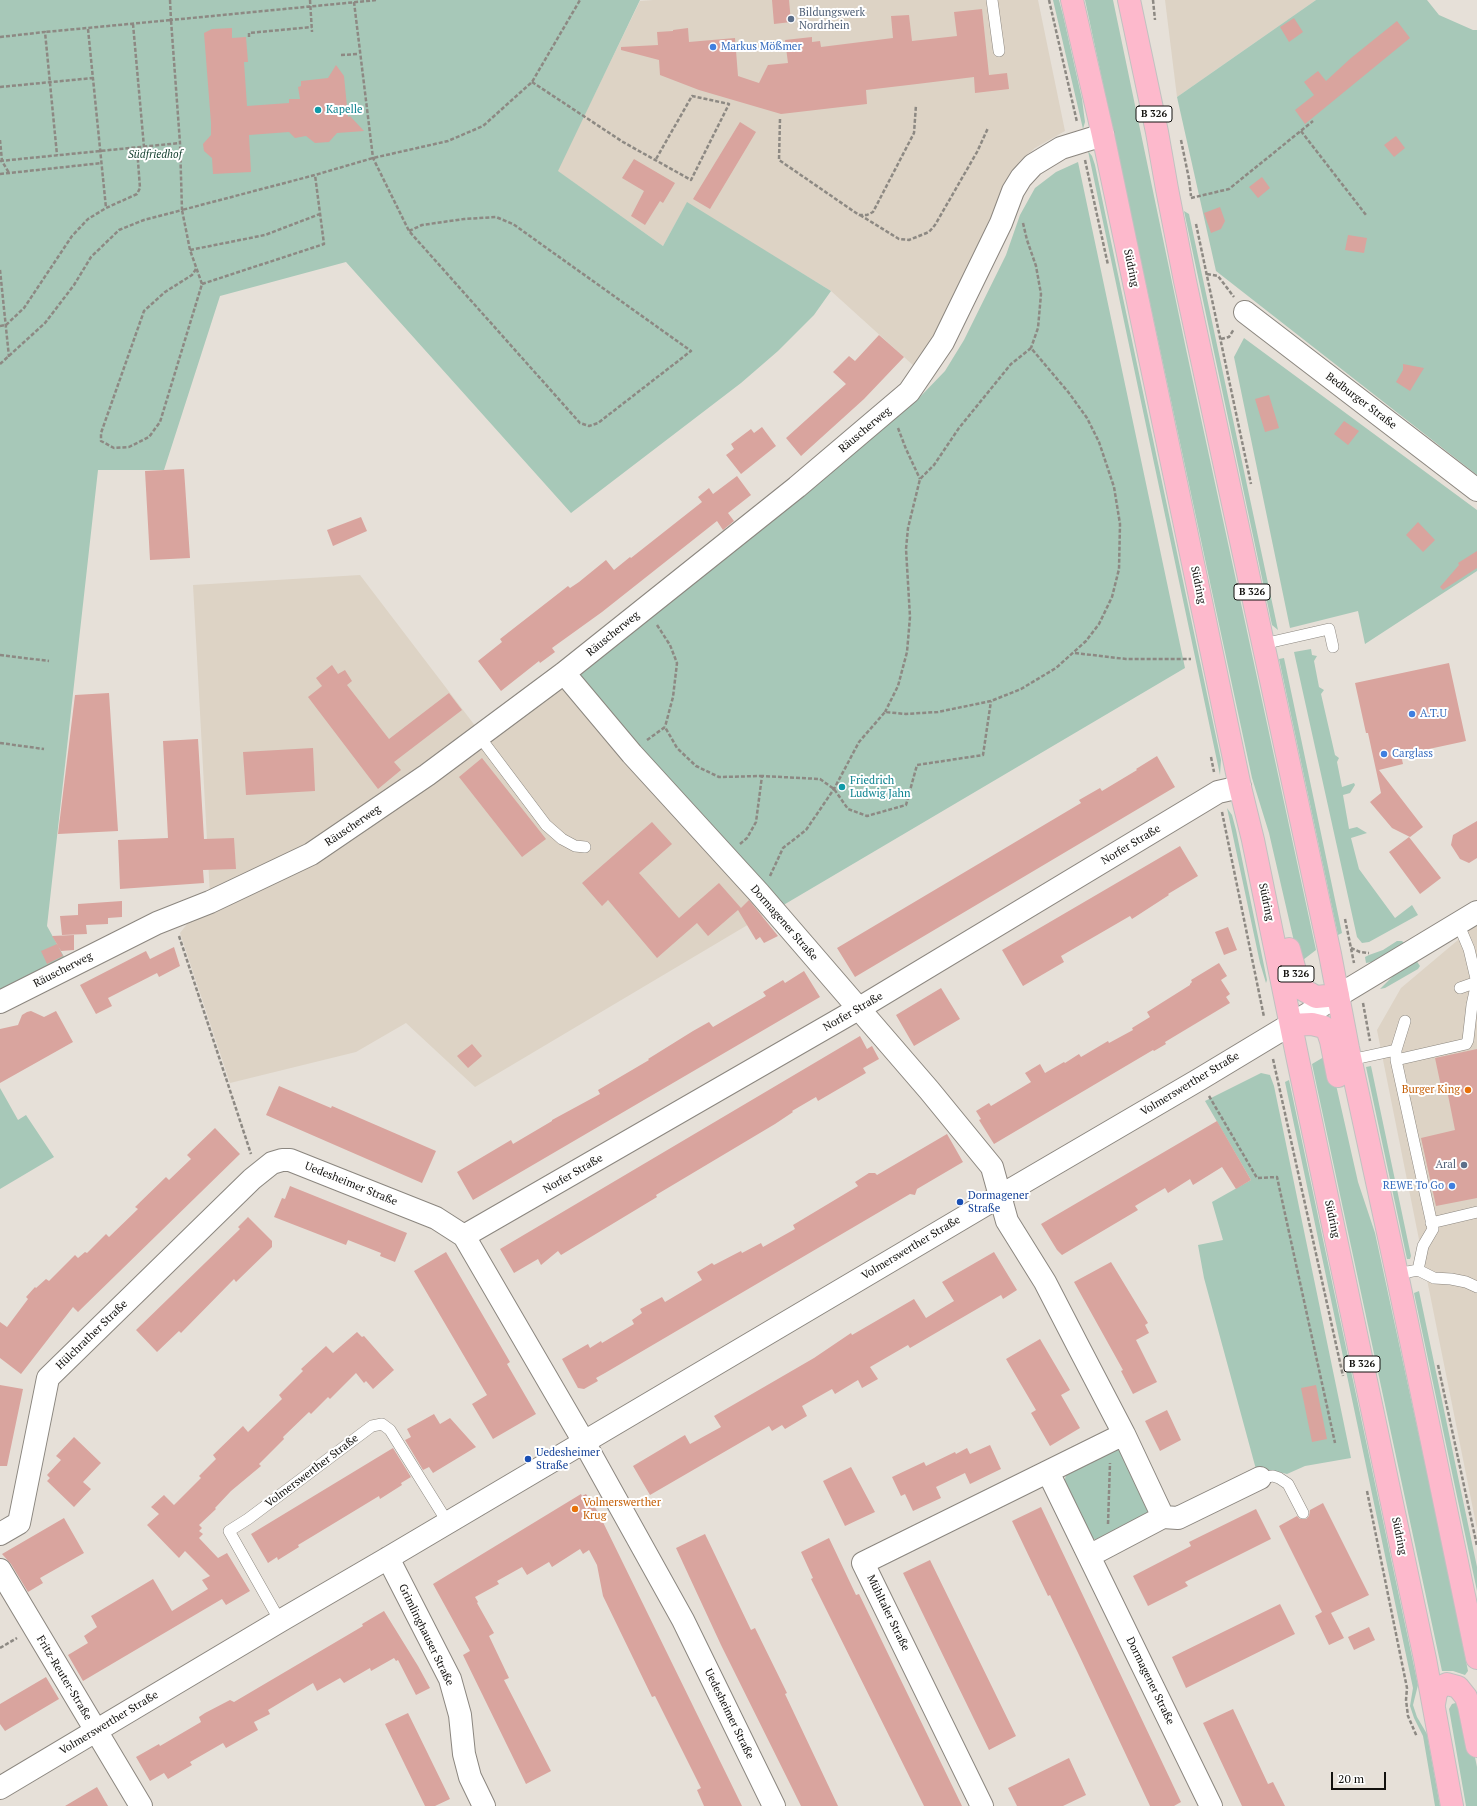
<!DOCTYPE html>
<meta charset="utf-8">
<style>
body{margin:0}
#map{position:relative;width:1477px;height:1806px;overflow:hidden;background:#e6e0d8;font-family:"PT Serif",serif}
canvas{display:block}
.scale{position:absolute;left:1331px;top:1772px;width:55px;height:18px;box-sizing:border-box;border:2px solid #12110e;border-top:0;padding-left:5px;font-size:12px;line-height:14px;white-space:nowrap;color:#12110e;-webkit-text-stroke:3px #fff;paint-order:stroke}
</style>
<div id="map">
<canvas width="1477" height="1806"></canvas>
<div class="scale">20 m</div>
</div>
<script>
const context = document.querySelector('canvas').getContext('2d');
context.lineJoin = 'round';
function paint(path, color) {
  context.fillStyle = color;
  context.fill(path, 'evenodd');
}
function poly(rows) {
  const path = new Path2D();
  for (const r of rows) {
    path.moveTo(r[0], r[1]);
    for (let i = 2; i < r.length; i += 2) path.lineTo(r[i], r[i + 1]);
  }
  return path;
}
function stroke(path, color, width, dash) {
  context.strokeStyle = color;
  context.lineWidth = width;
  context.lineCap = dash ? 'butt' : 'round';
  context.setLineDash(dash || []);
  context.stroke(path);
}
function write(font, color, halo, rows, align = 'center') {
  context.font = font + ' "PT Serif",serif';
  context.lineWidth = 4;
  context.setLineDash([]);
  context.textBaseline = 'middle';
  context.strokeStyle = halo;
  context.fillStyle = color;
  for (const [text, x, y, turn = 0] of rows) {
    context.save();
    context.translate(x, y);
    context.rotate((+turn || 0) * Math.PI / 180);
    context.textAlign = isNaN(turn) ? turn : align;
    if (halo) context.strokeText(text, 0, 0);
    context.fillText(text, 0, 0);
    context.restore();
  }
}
const built = poly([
 [653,0,1038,0,1065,131,1035,148,1020,161,1007,180,939,334,915,367,831,291,687,203,663,246,557,171,640,1],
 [1165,0,1316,0,1177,97],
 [360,575,476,727,549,691,568,689,766,914,475,1087,406,1023,356,1052,230,1083,180,933,210,895,193,585],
 [1477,924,1477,1529,1377,1030,1401,988]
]);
const green = poly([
 [0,0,640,0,558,171,663,246,687,202,831,291,814,315,778,351,741,383,571,513,346,262,220,296,164,470,98,470,47,926,68,964,0,998],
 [1053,0,1059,0,1063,15,1082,99,1085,122,1083,129],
 [1085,0,1113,0,1186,349,1316,950,1299,963,1269,833,1252,778],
 [1316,0,1427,0,1439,15,1473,30,1477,30,1477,475,1216,271,1177,97],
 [1088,151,1092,156,1095,165,1116,265,1221,760,1220,775],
 [1078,162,1185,668,775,910,579,676,917,400,945,371,964,340,1006,255,1020,215,1035,188,1056,172],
 [1184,211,1189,214,1278,630,1272,625],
 [1244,338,1477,510,1477,571,1365,644,1358,611,1290,628,1234,357],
 [1311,649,1312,655,1317,656,1314,661,1319,687,1324,690,1321,694,1335,755,1339,758,1337,762,1342,787,1354,783,1355,785,1350,793,1343,795,1349,829,1357,827,1367,833,1351,838,1359,869,1395,918,1412,905,1418,915,1369,942,1362,943,1357,937,1294,652],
 [1284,658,1342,933,1338,935,1279,659],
 [1227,808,1232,815,1236,830,1267,980,1266,983,1260,963],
 [1397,941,1402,941,1404,943,1372,962,1366,963,1365,957,1369,955,1383,950],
 [1416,960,1420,966,1418,969,1385,988,1380,989,1396,973],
 [1329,1054,1358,1182,1375,1233,1440,1533,1468,1671,1465,1675,1453,1671,1442,1671,1312,1064],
 [1371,1066,1411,1256,1410,1259,1407,1259,1366,1067],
 [1261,1073,1270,1075,1274,1086,1351,1458,1305,1466,1287,1474,1270,1470,1257,1473,1204,1278,1198,1245,1223,1240,1212,1202,1251,1180,1205,1101],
 [1289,1080,1418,1685,1413,1705,1417,1717,1427,1734,1440,1806,1435,1806,1423,1736,1414,1718,1410,1706,1413,1688,1285,1082],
 [0,1088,18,1120,26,1115,54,1157,0,1189],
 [1419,1291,1477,1567,1477,1591,1414,1293],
 [1115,1448,1126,1451,1153,1507,1149,1519,1101,1542,1090,1537,1064,1483,1067,1471],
 [1459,1702,1465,1709,1477,1767,1477,1806,1466,1806,1449,1709,1452,1704]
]);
const building = poly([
 [772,0,789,0,791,22,774,24],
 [982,9,989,75,1007,73,1009,89,975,93,974,77,917,84,866,90,867,104,781,114,699,90,660,75,659,60,621,50,621,47,658,45,657,32,673,31,673,30,688,28,689,42,735,38,738,76,759,83,768,65,788,63,785,40,812,37,812,42,820,41,821,47,893,38,891,16,909,15,912,41,957,36,954,12],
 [1294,18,1303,32,1289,42,1280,27],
 [1397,21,1410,38,1305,124,1295,110,1314,95,1304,82,1318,71,1326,81,1351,58],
 [232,28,232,38,246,37,248,62,244,62,247,106,289,103,289,99,300,99,298,87,301,86,301,81,328,78,336,65,344,76,348,117,350,116,364,131,337,133,329,142,315,143,306,136,295,138,289,132,249,135,251,172,213,174,212,158,204,151,203,144,211,135,211,123,204,33,212,29],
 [740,122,756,132,710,209,693,199],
 [1396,136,1405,148,1394,157,1384,145],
 [634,159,675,183,663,203,660,201,645,225,631,216,644,191,622,178],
 [1262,177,1270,188,1258,198,1249,187],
 [1220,207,1225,221,1221,229,1211,233,1204,213],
 [1348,235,1367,238,1364,253,1345,250],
 [879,335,904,357,864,399,801,456,786,438,846,384,833,372,849,356,855,361],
 [1403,364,1424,368,1410,391,1396,382,1403,370],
 [1269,395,1279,428,1265,432,1255,399],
 [1344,421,1359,431,1348,445,1334,434],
 [762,427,776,446,741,474,726,455,734,449,731,444,751,429,754,433],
 [184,469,190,558,150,560,145,471],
 [737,476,751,495,728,513,734,521,723,530,717,521,602,612,552,648,555,652,540,663,539,661,501,691,478,661,502,642,500,639,568,586,570,588,579,582,606,560,614,570,630,557,631,558,702,502,698,497,709,488,713,494],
 [361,517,367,531,333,546,327,530],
 [1418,522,1435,540,1423,552,1406,535],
 [1477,551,1477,568,1443,590,1440,587,1459,565,1458,563],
 [1449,663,1466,741,1401,755,1403,764,1379,770,1423,827,1410,837,1392,828,1370,802,1381,793,1368,733,1366,733,1355,683],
 [332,665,338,674,345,670,352,681,347,685,389,739,449,693,462,710,394,762,401,770,378,789,308,697,322,686,316,678],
 [109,693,118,831,58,834,75,695],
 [198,739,204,839,234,838,236,869,203,870,204,883,120,889,118,840,168,838,163,741],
 [313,748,315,791,246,795,243,752],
 [1157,756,1175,787,855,977,837,948,1081,803,1079,800,1100,788,1102,791,1137,770,1136,769],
 [482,758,546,839,522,857,459,777],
 [1477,821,1477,858,1469,863,1460,859,1451,845,1453,835],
 [652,822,672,844,639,873,679,918,719,883,741,908,749,900,778,936,764,943,760,937,756,940,738,910,708,936,697,923,657,958,608,900,602,906,582,883],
 [1409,837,1441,878,1420,894,1389,852],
 [1180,846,1198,876,1168,894,1169,895,1132,919,1130,916,1061,956,1064,962,1023,986,1002,950],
 [122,901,122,917,108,918,108,924,86,925,87,934,62,935,60,916,78,915,78,904],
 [1228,927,1237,950,1224,955,1215,932],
 [74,935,74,950,61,951,52,936],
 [57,944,63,956,47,964,41,951],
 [174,947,180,966,159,977,157,973,108,998,112,1006,96,1014,80,985,146,951,150,959],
 [1219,963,1227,976,1221,980,1230,994,1226,997,1230,1003,1165,1042,1166,1044,1154,1051,1153,1050,994,1144,979,1120,981,1119,976,1111,989,1103,991,1106,1031,1082,1025,1073,1040,1064,1045,1073,1064,1062,1065,1063,1079,1054,1081,1057,1108,1041,1109,1043,1133,1030,1132,1028,1150,1017,1147,1012,1190,985,1190,984,1192,982,1191,980],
 [804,971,820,997,473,1200,457,1172,511,1140,513,1144,552,1121,552,1120,600,1094,598,1090,649,1060,648,1059,693,1031,709,1022,713,1027,766,996,763,992,783,980,785,983],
 [941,988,960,1019,914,1046,896,1015],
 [31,1011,44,1017,56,1011,73,1042,0,1083,0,1029,18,1025,22,1015,27,1012],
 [860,1036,867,1049,872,1046,879,1059,863,1068,866,1073,818,1101,816,1097,792,1111,793,1112,775,1124,656,1195,657,1197,561,1255,558,1251,541,1265,538,1259,514,1273,500,1249],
 [472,1044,482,1056,468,1068,457,1056],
 [1477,1049,1477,1198,1436,1206,1421,1138,1455,1130,1447,1090,1442,1091,1435,1058],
 [279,1086,331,1108,332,1106,436,1151,422,1183,266,1115],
 [1217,1121,1251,1180,1236,1189,1222,1167,1193,1185,1190,1179,1168,1193,1165,1188,1135,1206,1138,1210,1062,1255,1057,1250,1041,1224],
 [215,1128,240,1154,78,1312,73,1307,21,1374,0,1358,0,1322,7,1327,28,1299,26,1297,35,1287,36,1288,46,1279,49,1281,75,1255,78,1258,85,1252,87,1253,106,1234,109,1237,138,1209,135,1207,166,1177,169,1180,191,1159,187,1155],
 [947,1134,963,1162,917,1189,915,1195,910,1194,605,1373,596,1378,598,1381,584,1389,578,1388,562,1359,588,1344,590,1348,601,1341,602,1343,634,1324,632,1320,642,1313,640,1309,662,1297,665,1302,702,1280,697,1272,712,1263,714,1265,741,1251,742,1253,761,1243,763,1247,795,1229,793,1225,858,1186,855,1182,869,1173,875,1173,877,1175],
 [290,1186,407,1233,395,1262,380,1256,381,1253,348,1240,346,1245,274,1217,282,1198,285,1199],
 [248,1217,272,1241,272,1247,236,1282,234,1279,181,1333,179,1331,157,1352,136,1330,240,1229,238,1227],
 [446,1252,510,1362,507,1364,536,1414,493,1439,472,1404,487,1395,414,1271],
 [994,1252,1017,1290,1003,1299,1001,1295,910,1348,908,1345,870,1367,878,1379,862,1388,858,1380,835,1394,832,1389,802,1406,807,1416,785,1429,782,1425,772,1431,769,1426,650,1495,633,1466,685,1435,690,1444,721,1427,714,1416,814,1358,851,1333,852,1335,914,1299,926,1318,939,1310,954,1301,942,1282],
 [1111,1262,1148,1323,1145,1325,1149,1333,1136,1340,1157,1382,1133,1394,1121,1371,1123,1370,1074,1282],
 [357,1332,362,1337,364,1336,394,1370,373,1389,366,1381,364,1383,356,1373,330,1399,328,1397,311,1414,309,1412,283,1437,284,1439,259,1464,261,1466,231,1491,215,1508,216,1509,199,1525,202,1528,199,1531,203,1534,199,1538,218,1558,227,1553,250,1591,226,1605,222,1599,83,1681,68,1655,88,1643,84,1636,97,1627,91,1616,153,1579,172,1611,208,1589,202,1580,210,1576,185,1551,179,1558,147,1525,159,1514,151,1507,164,1495,174,1505,201,1478,199,1476,216,1459,213,1455,243,1426,248,1432,282,1399,279,1395,303,1371,301,1369,326,1346,333,1353],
 [1040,1339,1070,1390,1061,1395,1080,1428,1050,1446,1031,1413,1036,1410,1006,1359],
 [0,1385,23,1389,7,1466,0,1466],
 [1316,1385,1327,1439,1312,1442,1301,1388],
 [1167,1410,1181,1440,1160,1451,1145,1421],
 [434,1414,440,1424,450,1418,476,1447,433,1473,429,1467,423,1470,405,1440,411,1437,407,1429],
 [74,1437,101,1463,83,1482,91,1489,74,1507,47,1481,50,1478,47,1475,61,1460,56,1456],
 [990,1445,1001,1469,970,1484,965,1473,936,1487,941,1498,913,1511,905,1494,901,1496,892,1477,924,1462,926,1466,955,1452,956,1454,967,1448,970,1454],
 [393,1448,411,1477,401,1483,402,1485,380,1499,379,1496,313,1536,298,1545,299,1547,278,1560,277,1557,268,1563,251,1534],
 [851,1467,875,1512,845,1526,823,1481],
 [581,1494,582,1496,586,1494,598,1512,742,1806,704,1806,697,1790,701,1788,655,1696,652,1697,603,1596,597,1565,589,1550,583,1554,580,1549,552,1567,549,1562,527,1575,522,1567,497,1581,499,1584,475,1597,478,1602,477,1603,494,1633,489,1636,509,1678,504,1680,551,1771,526,1784,463,1655,470,1651,433,1584],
 [1323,1503,1369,1595,1331,1613,1344,1638,1329,1645,1315,1616,1322,1612,1279,1526,1297,1516,1300,1519,1306,1519,1309,1516,1310,1510],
 [1041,1507,1181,1802,1174,1806,1150,1806,1079,1655,1050,1595,1048,1596,1012,1521],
 [1256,1509,1271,1539,1185,1582,1188,1586,1148,1606,1133,1576,1191,1546,1189,1542],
 [64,1518,84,1553,40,1578,43,1583,28,1592,11,1564,2,1554],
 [705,1534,751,1630,755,1628,787,1693,785,1694,838,1806,801,1806,721,1645,676,1548],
 [829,1538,856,1595,859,1594,962,1806,924,1806,811,1579,813,1578,801,1552],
 [930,1560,1016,1736,989,1750,903,1573],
 [1280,1604,1295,1634,1186,1688,1172,1657],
 [384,1611,418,1666,430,1688,416,1695,398,1660,396,1661,394,1658,371,1671,370,1668,344,1683,340,1678,317,1691,313,1683,268,1710,270,1714,254,1722,258,1730,226,1748,223,1743,190,1762,192,1765,168,1779,164,1773,150,1781,136,1757,159,1744,160,1746,201,1722,199,1717,205,1713,230,1700,234,1702,363,1626,362,1624],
 [1369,1627,1375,1640,1354,1650,1348,1637],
 [46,1677,59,1699,5,1731,0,1724,0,1704],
 [1233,1709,1268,1784,1273,1782,1285,1806,1242,1806,1203,1723],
 [408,1713,450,1799,435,1806,425,1806,385,1724],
 [1069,1758,1086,1795,1063,1806,1017,1806,1008,1788],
 [97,1787,108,1806,65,1806]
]);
const path = poly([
 [170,0,171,20,377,0],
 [310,0,312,32],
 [1049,0,1077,122],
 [1153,0,1155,20],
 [354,2,373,158,409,231,580,423,589,426,598,423,691,351,513,224,496,217,464,219,422,225,409,231],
 [133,24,144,147],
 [88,29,106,208],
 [0,37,45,32,57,155],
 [249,37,249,33,312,27],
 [341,55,359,54],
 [532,82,623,142,691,180,729,104,692,96,656,159],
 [0,87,93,78],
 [780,119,779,160,859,215,867,215,873,212,914,133,916,105],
 [1301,131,1366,215],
 [0,140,2,161,9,173],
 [1181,140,1189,179,1191,196],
 [1085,160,1108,265],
 [0,161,180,143],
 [0,174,102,163],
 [1191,198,1229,189,1313,121],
 [860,215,899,239,909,240,929,232,935,225,977,152,988,128],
 [1023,223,1027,240,1036,266,1041,294,1038,328,1031,348],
 [1196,224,1251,484],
 [190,250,265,235,320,214],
 [196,269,192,275,165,292,144,311,101,433,101,441,114,448,129,447,149,437,160,422,202,284,190,250,182,210,315,175,373,158,448,141,483,126,532,82,580,0],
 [0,270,9,357],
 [1207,274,1218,276,1234,297],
 [202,284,324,244,315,175],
 [0,326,6,325,24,308,72,236,88,219,106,208,137,194,140,188,137,148],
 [1221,339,1229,337,1234,329],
 [0,364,45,323,74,285,91,257,119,230,144,220,182,210,180,143,171,20,45,32],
 [898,428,906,449,920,479],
 [657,625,670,645,677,663,673,697,665,727],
 [1075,653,1126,659,1191,659],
 [0,655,49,661],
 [647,740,665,727,677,748,696,766,719,777,762,776],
 [0,743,44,749],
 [1211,757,1214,772],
 [1222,812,1264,1017],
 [740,844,747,838,756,822,762,776,820,779,834,789,848,809,867,816,906,805,917,765,983,755,991,701],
 [770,876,783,848,806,830,834,789,859,742,885,712,906,714,938,712,991,701,1021,689,1056,668,1086,641,1099,624,1112,597,1119,569,1120,524,1114,487,1099,442,1087,418,1069,393,1031,348,1011,364,959,428,934,465,920,479,908,528,906,549,910,617,907,652,898,686,885,712],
 [1345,919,1354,963],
 [179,936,251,1154],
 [1351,948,1360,952,1369,953],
 [1363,1003,1370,1041],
 [1273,1059,1343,1376],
 [1209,1096,1257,1178,1277,1177,1335,1443],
 [1438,1365,1477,1546],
 [1367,1491,1407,1688,1406,1700,1408,1716,1417,1737],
 [1108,1524,1110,1463],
 [0,1648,17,1638]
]);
const lane = poly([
 [992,0,999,51],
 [1263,644,1329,629,1333,647],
 [479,736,546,825,562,839,575,846,585,847],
 [1458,923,1469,949,1477,983],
 [1460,988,1477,982],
 [1405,1021,1396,1050,1396,1060,1433,1229,1423,1246,1418,1270],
 [1350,1060,1396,1050],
 [1396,1060,1466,1044,1468,1040,1472,1005,1477,982],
 [1431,1223,1477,1212],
 [1397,1274,1418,1270,1434,1278,1451,1279,1466,1282,1477,1287],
 [1260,1478,1273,1476,1279,1478,1288,1484,1303,1513],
 [280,1621,229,1531,248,1519,372,1426,382,1424,390,1430,448,1523]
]);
const street = poly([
 [1245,312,1477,490],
 [564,673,632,754,759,893,929,1090,992,1167,1007,1221,1045,1282,1077,1344,1124,1434,1163,1517,1089,1556],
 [0,1002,157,923,210,902,311,854,427,775,564,673,797,487,909,392,943,342,1001,223,1013,191,1021,178,1033,165,1061,148,1103,135],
 [464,1236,858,1009,1218,792,1240,787],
 [1048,1472,1211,1806],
 [1163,1517,1178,1518,1260,1478],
 [0,1534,19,1523,48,1378,252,1179,272,1163,282,1160,290,1160,436,1218,464,1236,584,1442,683,1620,774,1806],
 [388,1558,450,1679,460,1715,464,1754,470,1777,484,1806],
 [0,1570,141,1806],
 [0,1788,280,1621,388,1558,1000,1196,1200,1079,1477,912],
 [982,1806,863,1563,1124,1434]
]);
const primary = poly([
 [1072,0,1103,135,1240,787,1253,840,1298,1060,1425,1659,1452,1806],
 [1129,0,1157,132,1167,189,1185,281,1330,954,1348,1048,1397,1274,1477,1658],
 [1289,949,1297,978,1302,989,1316,997,1338,995],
 [1291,1025,1312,1024,1324,1027,1328,1032,1331,1041,1338,1076],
 [1434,1704,1436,1693,1440,1687,1447,1684,1458,1687,1466,1697,1469,1706,1477,1746]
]);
const markers = [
 [791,19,4,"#5c6f8a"],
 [713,47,4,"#3f7fe0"],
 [318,110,4,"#0f9aa8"],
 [1412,714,4,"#3f7fe0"],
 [1384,754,4,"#3f7fe0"],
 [842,787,4,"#0f9aa8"],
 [1468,1090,4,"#e8710a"],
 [1464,1165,4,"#5c6f8a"],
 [1452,1186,4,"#3f7fe0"],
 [960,1202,4,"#1a4fb4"],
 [528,1459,4,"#1a4fb4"],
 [575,1509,4,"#e8710a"]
];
const shields = [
 [1154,114,36],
 [1252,592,36],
 [1296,974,36],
 [1362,1364,36]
];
const shieldNames = [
 ["B 326",1154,114],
 ["B 326",1252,592],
 ["B 326",1296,974],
 ["B 326",1362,1364]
];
const serviceNames = [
 ["Bildungswerk",799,13],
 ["Nordrhein",799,26],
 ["Aral",1456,1165,"right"]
];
const shopNames = [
 ["Markus Mößmer",721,47],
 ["A.T.U",1420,714],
 ["Carglass",1392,754],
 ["REWE To Go",1444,1186,"right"]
];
const cultureNames = [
 ["Kapelle",326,110],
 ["Friedrich",850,781],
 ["Ludwig Jahn",850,794]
];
const parkNames = [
 ["Südfriedhof",155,155]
];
const streetNames = [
 ["Südring",1131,268,78],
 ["Bedburger Straße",1361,401,37],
 ["Räuscherweg",865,430,-40],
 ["Südring",1198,585,78],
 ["Räuscherweg",613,634,-39],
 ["Räuscherweg",353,826,-34],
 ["Norfer Straße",1131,845,-31],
 ["Südring",1266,902,78],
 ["Dormagener Straße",784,923,49],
 ["Räuscherweg",63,970,-27],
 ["Norfer Straße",853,1012,-30],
 ["Volmerswerther Straße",1190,1084,-31],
 ["Norfer Straße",573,1174,-30],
 ["Uedesheimer Straße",351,1184,22],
 ["Südring",1332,1219,78],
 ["Volmerswerther Straße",911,1248,-31],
 ["Hülchrather Straße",92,1335,-44],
 ["Volmerswerther Straße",312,1471,-37],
 ["Südring",1399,1536,78],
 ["Mühltaler Straße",888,1613,64],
 ["Grimlinghauser Straße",426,1635,64],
 ["Fritz-Reuter-Straße",64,1678,59],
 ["Dormagener Straße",1150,1681,64],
 ["Uedesheimer Straße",729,1714,64],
 ["Volmerswerther Straße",109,1723,-31]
];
const foodNames = [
 ["Burger King",1460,1090],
 ["Volmerswerther",583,1503,"left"],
 ["Krug",583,1516,"left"]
];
const transitNames = [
 ["Dormagener",968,1196],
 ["Straße",968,1209],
 ["Uedesheimer",536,1453],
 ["Straße",536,1466]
];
paint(built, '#ddd3c5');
paint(green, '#a7c8b8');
paint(building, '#d9a49e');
stroke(lane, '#8b867f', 12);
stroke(street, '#8b867f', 24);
stroke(primary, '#c1c1c0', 24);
stroke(path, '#8d8983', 2.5, [4, 2]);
stroke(lane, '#fff', 11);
stroke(street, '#fff', 22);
stroke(primary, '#fdb9cc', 22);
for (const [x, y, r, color] of markers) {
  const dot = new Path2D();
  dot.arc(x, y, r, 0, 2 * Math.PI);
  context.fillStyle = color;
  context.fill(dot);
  stroke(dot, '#fff', 1.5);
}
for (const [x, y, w] of shields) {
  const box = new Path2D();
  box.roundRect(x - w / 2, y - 8, w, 16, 3);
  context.fillStyle = '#fff';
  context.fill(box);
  stroke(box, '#12110e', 1);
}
write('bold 10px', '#12110e', null, shieldNames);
write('11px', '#4e5e75', '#fff', serviceNames, 'left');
write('11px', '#366cbe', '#fff', shopNames, 'left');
write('11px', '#0d838f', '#fff', cultureNames, 'left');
write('italic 11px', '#113d2c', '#fff', parkNames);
write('11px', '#12110e', '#fff', streetNames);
write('11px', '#c56008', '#fff', foodNames, 'right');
write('11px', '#164399', '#fff', transitNames, 'left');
</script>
